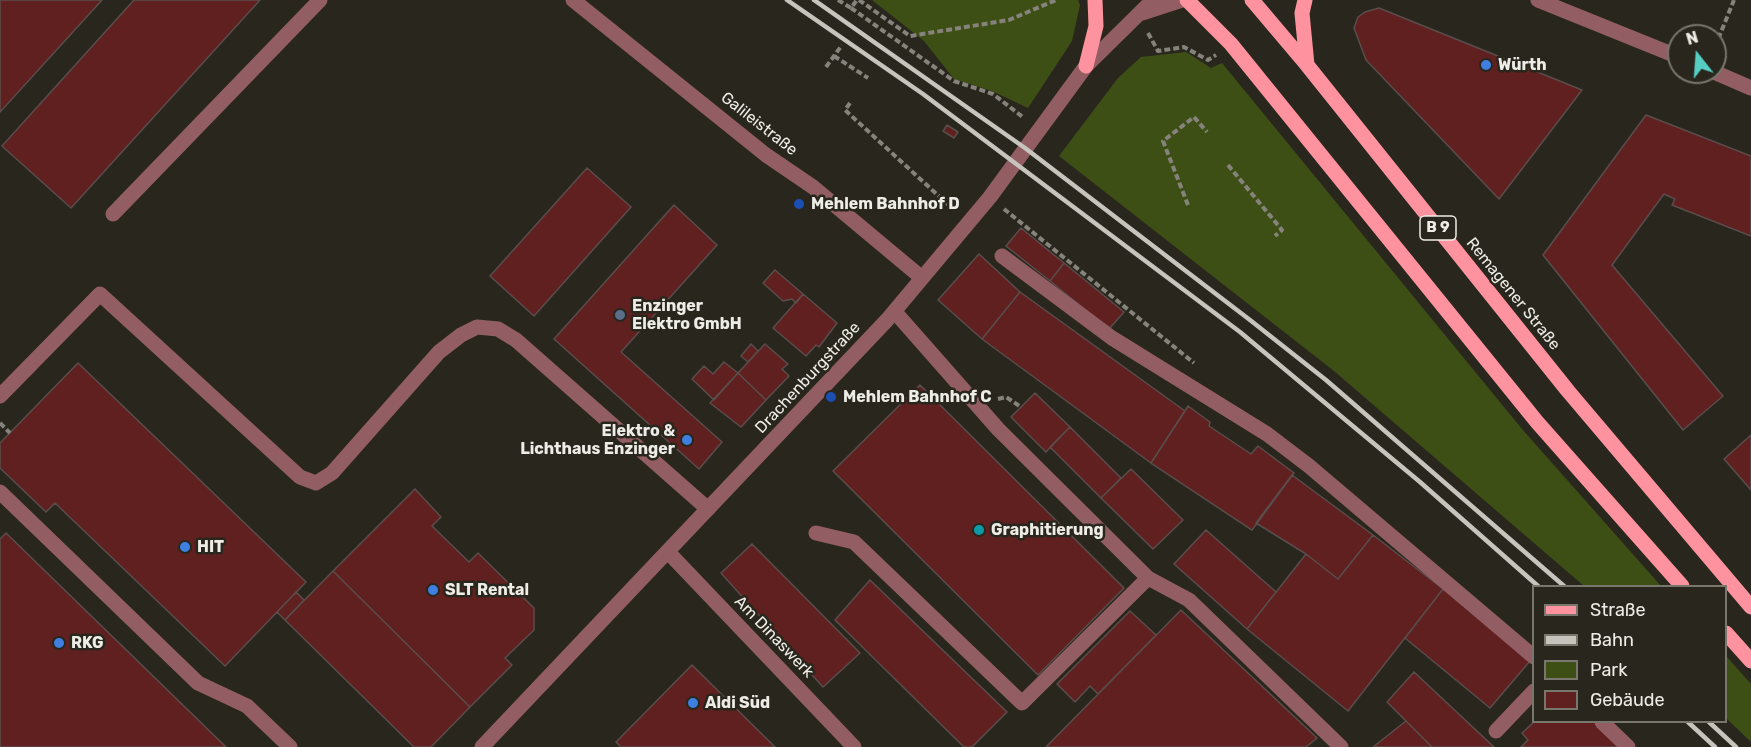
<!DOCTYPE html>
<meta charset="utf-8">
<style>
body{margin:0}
#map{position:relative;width:1751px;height:747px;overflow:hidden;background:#29271d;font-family:Rubik,sans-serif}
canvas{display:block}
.legend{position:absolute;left:1532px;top:585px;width:195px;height:138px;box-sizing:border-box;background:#29271d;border:2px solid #78766d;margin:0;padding:8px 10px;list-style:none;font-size:18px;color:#eeece6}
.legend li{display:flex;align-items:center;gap:12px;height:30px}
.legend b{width:30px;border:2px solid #78766d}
.north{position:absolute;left:1667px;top:24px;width:60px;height:60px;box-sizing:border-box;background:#29271d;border:2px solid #78766d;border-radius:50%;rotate:343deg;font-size:16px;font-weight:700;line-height:24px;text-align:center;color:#eeece6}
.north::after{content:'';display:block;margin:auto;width:21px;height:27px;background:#56cec3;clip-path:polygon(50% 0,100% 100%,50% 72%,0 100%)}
</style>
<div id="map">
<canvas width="1751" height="747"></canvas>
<ul class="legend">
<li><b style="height:8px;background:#fe939f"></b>Straße</li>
<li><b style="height:8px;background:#c6c4bd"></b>Bahn</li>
<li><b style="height:16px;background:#3e4f15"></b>Park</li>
<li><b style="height:16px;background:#5f201f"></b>Gebäude</li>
</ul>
<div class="north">N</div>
</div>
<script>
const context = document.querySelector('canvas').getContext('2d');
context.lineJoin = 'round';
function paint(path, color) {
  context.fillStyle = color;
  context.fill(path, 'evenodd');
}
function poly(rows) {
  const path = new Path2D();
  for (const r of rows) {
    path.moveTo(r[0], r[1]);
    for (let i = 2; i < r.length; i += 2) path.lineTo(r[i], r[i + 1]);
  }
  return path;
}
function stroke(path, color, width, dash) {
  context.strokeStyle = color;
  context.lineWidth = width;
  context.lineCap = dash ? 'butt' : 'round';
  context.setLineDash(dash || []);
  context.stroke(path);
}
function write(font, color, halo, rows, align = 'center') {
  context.font = font + ' Rubik,sans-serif';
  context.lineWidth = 5;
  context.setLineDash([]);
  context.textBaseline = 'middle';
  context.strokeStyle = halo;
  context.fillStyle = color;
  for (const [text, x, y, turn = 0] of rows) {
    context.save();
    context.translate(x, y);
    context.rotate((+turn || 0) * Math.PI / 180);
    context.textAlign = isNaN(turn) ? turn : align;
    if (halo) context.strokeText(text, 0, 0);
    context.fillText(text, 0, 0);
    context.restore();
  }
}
const green = poly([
 [872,0,1078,0,1080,5,1072,41,1028,108,992,91,954,79,924,41],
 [1186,52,1211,68,1222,63,1522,429,1661,586,1584,586,1334,371,1059,156,1118,78,1141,57],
 [1726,656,1751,684,1751,742,1726,718]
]);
const building = poly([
 [0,0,102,0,0,112,0,0],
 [134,0,260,0,71,208,2,146,134,0],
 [1379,8,1582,90,1499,199,1366,60,1354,28,1358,17,1365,12,1379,8],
 [1646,115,1751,156,1751,236,1672,205,1675,199,1664,194,1612,265,1723,396,1683,430,1543,255,1646,115],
 [947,125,958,132,954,138,943,131,947,125],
 [587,168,631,207,534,316,490,276,587,168],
 [674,205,717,245,621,352,722,442,699,469,554,339,674,205],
 [1021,228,1064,263,1050,281,1006,246,1021,228],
 [979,254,1020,292,982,339,938,300,979,254],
 [1064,263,1124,312,1109,329,1050,281,1064,263],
 [775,270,803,294,796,303,792,299,783,301,763,283,775,270],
 [1020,292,1185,411,1151,463,982,339,1020,292],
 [803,294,837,323,819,347,816,345,806,356,773,328,803,294],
 [751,344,758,351,748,362,741,356,751,344],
 [765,344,788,364,782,369,789,376,766,400,738,373,765,344],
 [724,362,738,373,714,400,692,379,704,366,713,374,724,362],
 [78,363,306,582,225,666,55,503,46,512,0,468,0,443,78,363],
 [738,373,766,400,741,427,710,403,738,373],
 [920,385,1124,588,1038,675,833,471,920,385],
 [1035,393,1070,427,1046,452,1011,417,1035,393],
 [1188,406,1210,422,1209,426,1251,454,1258,446,1294,473,1252,530,1151,463,1188,406],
 [1070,427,1121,478,1101,498,1050,447,1070,427],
 [1751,435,1751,490,1724,459,1751,435],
 [1131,469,1183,520,1153,549,1101,498,1131,469],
 [1292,475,1373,535,1338,579,1306,554,1256,523,1292,475],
 [415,489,441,517,432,526,469,562,478,553,534,608,534,630,505,658,512,665,470,707,333,571,415,489],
 [1206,530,1276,592,1247,629,1174,564,1206,530],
 [6,533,226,747,0,747,0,539,6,533],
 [1373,535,1443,589,1348,711,1247,629,1306,554,1338,579,1373,535],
 [752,544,860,653,823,687,721,573,752,544],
 [333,571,470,707,431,747,414,747,285,620,333,571],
 [870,580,1007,712,972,747,964,747,835,620,870,580],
 [1443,589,1530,661,1490,708,1405,638,1443,589],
 [296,592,304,600,285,620,277,612,296,592],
 [1181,610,1317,738,1306,747,1046,747,1181,610],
 [1130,611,1156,635,1098,694,1090,686,1075,702,1057,684,1130,611],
 [692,665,775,747,621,747,616,742,692,665],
 [1414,672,1494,747,1432,747,1387,702,1414,672],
 [1406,721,1432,747,1373,747,1406,721],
 [1534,722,1596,722,1622,747,1521,747,1528,740,1522,733,1534,722]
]);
const path = poly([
 [838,0,851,8,857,0],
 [859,0,910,36,1009,20,1056,0],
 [851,8,954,81,993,94,1024,118],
 [1148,33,1158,51,1184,47,1208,60,1216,55],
 [1715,47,1734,0],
 [834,56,868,78],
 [826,67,842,45],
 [850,103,845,110,954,210],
 [1228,165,1282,230,1275,236],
 [1188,205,1163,141,1194,117,1207,132],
 [1004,209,1194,363],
 [998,399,1006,397,1021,407],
 [0,423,10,433]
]);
const service = poly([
 [113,214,320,0],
 [1002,256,1112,338,1267,434,1309,466,1534,657],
 [895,312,998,429,1148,578,1189,600,1341,747],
 [0,396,100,294,300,477,316,483,332,473,439,352,461,335,477,327,498,329,516,340,708,509],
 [0,492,198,683,247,706,290,747],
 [816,533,854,542,1022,703,1148,578],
 [1602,722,1628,747],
 [1496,731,1534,691]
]);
const minor = poly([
 [573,0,766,155,813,187,922,278],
 [668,552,854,747]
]);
const tertiary = poly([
 [1538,0,1679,57],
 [1142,13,1182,0],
 [1714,72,1751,88],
 [482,747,887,320,990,197,1086,66,1153,0]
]);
const primary = poly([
 [1187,0,1231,44,1537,422,1682,586],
 [1252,0,1307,65,1568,391,1751,607],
 [1305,0,1302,13,1307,65],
 [1086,66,1096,26,1095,0],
 [1726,633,1751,661]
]);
const rail = poly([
 [787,0,923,94,1240,332,1420,482,1538,586],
 [814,0,1025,148,1250,320,1326,380,1564,586],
 [1688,722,1715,747],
 [1709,722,1736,747]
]);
const markers = [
 [1486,65,6,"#3f7fe0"],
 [799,204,6,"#1a4fb4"],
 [620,315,6,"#5c6f8a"],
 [831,397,6,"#1a4fb4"],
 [687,440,6,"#3f7fe0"],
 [979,530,6,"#0f9aa8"],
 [185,547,6,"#3f7fe0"],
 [433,590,6,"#3f7fe0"],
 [59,643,6,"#3f7fe0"],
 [693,703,6,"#3f7fe0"]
];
const shields = [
 [1438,228,36]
];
const shieldNames = [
 ["B 9",1438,228]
];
const poiNames = [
 ["Würth",1498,65],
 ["Mehlem Bahnhof D",811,204],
 ["Enzinger",632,306],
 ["Elektro GmbH",632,324],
 ["Mehlem Bahnhof C",843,397],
 ["Elektro &",675,431,"right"],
 ["Lichthaus Enzinger",675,449,"right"],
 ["Graphitierung",991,530],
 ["HIT",197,547],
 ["SLT Rental",445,590],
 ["RKG",71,643],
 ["Aldi Süd",705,703]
];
const streetNames = [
 ["Galileistraße",759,124,38],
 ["Remagener Straße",1513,294,51],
 ["Drachenburgstraße",808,378,-47],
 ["Am Dinaswerk",774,637,46]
];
paint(green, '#3e4f15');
paint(building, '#5f201f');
stroke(building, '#5a4d4c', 1.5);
stroke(path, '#85837b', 4, [6, 3]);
stroke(service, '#925e63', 15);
stroke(minor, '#925e63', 15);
stroke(tertiary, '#925e63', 15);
stroke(primary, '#fe939f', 15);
stroke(rail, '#c6c4bd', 4.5);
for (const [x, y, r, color] of markers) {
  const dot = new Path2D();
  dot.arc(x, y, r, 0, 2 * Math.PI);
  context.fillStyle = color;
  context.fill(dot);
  stroke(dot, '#29271d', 2);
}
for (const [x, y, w] of shields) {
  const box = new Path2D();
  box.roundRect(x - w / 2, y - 12, w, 24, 4.5);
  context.fillStyle = '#29271d';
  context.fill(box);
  stroke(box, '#eeece6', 1.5);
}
write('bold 15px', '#eeece6', null, shieldNames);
write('bold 16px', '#eeece6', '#29271d', poiNames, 'left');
write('16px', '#eeece6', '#29271d', streetNames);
</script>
